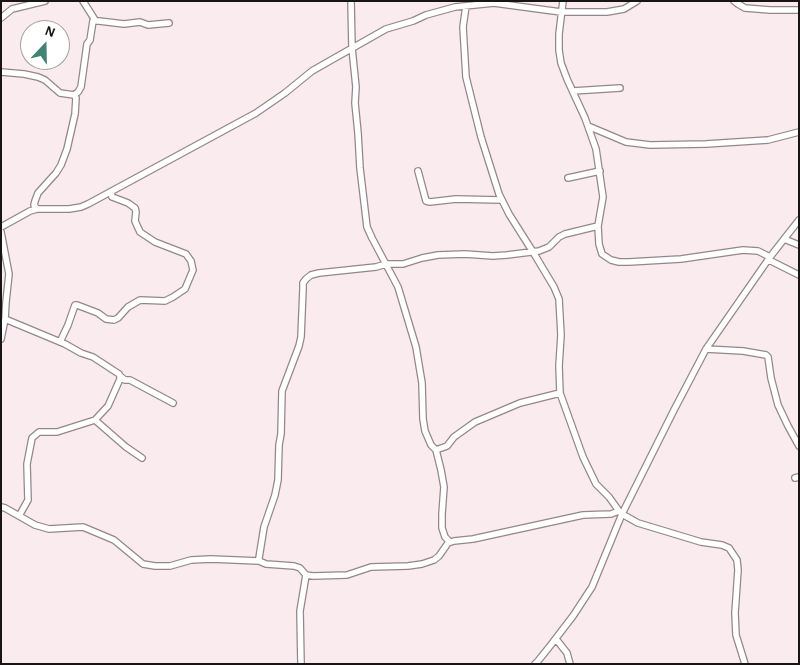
<!DOCTYPE html>
<style>
body{margin:0}
#map{position:relative;width:800px;height:665px;overflow:hidden;background:#f9ebee;font-family:"Alegreya Sans",sans-serif}
canvas{display:block}
.frame{position:absolute;inset:0;border:2px solid #191415;pointer-events:none}
.north{position:absolute;left:20px;top:20px;width:50px;height:50px;box-sizing:border-box;background:#fff;border:1px solid #a3a1a1;border-radius:50%;rotate:21deg;font-size:14px;font-weight:700;line-height:20px;text-align:center;color:#191415}
.north::after{content:'';display:block;margin:auto;width:18px;height:22px;background:#418476;clip-path:polygon(50% 0,100% 100%,50% 72%,0 100%)}
</style>
<div id="map">
<canvas width="800" height="665"></canvas>
<div class="frame"></div>
<div class="north">N</div>
</div>
<script>
const context = document.querySelector('canvas').getContext('2d');
context.lineJoin = 'round';
function poly(rows) {
  const path = new Path2D();
  for (const r of rows) {
    path.moveTo(r[0], r[1]);
    for (let i = 2; i < r.length; i += 2) path.lineTo(r[i], r[i + 1]);
  }
  return path;
}
function stroke(path, color, width, dash) {
  context.strokeStyle = color;
  context.lineWidth = width;
  context.lineCap = dash ? 'butt' : 'round';
  context.setLineDash(dash || []);
  context.stroke(path);
}
const minor = poly([
 [83,1,95,20],
 [351,1,352,48,356,87,355,103,358,133,360,168,367,227,372,238,398,287,416,347,422,383,423,419,425,431,431,445,436,450,441,470,444,487,442,514,442,528,445,537,450,542],
 [563,1,559,34,559,50,561,63,567,79,585,118,596,149,603,197,598,226,599,244,602,254,611,260,619,262,629,262,681,259,743,250,758,251,770,257],
 [734,1,738,4,745,8,770,10,799,10],
 [466,6,463,27,466,77,481,137,499,194,509,214,533,252,554,287,559,299,561,335,559,366,560,393,583,457,596,484,609,497,619,511,622,514,638,523,648,526,701,542,722,545,729,548,737,560,738,570,735,613,736,635,745,664],
 [1,18,12,9,45,1],
 [1,72,24,74,38,77,45,80,60,93,74,95,76,98,75,114,67,149,61,165,56,173,38,193,35,201,34,205,37,209],
 [573,91,620,88],
 [74,95,78,92,81,87,87,44,90,40,93,21,99,21,124,24,140,22,148,25,169,23],
 [588,126,626,142,650,145,706,144,768,140,799,132],
 [418,171,426,201,430,202,456,199,501,200],
 [568,178,600,171],
 [1,227,30,211,37,209,69,209,81,207,88,204,256,113,285,93,312,71,333,59,386,29,413,21,426,15,455,7,494,3,561,12,607,12,624,9,637,1],
 [1,232,9,274,6,302,5,319,1,339],
 [784,239,799,245],
 [769,260,799,275],
 [5,319,65,344,81,353,93,357,119,374,120,376,120,379,108,406,95,420,57,432,39,432,32,438,27,464,28,500,19,516],
 [60,342,68,325,75,305,77,305,98,313,106,319,114,320,118,318,128,307,140,300,165,301,173,297,185,289,193,270,191,261,186,254,155,242,140,232,135,221,136,212,135,208,128,203,115,198,112,197,111,192],
 [706,349,743,351,766,355,768,357,771,378,778,405,788,426,799,446],
 [120,376,125,380,130,380,173,403],
 [95,420,126,447,142,458],
 [436,450,447,446,454,437,475,422,520,403,560,393],
 [795,478,799,477],
 [1,507,5,508,35,525,49,529,83,527,114,540,143,564,155,566,170,566,191,560,211,559,259,561],
 [306,575,313,576,347,575,371,567,408,566,422,564,434,560,439,556,448,543,454,541,473,539,583,515,611,514,619,511],
 [556,639,567,653,570,664],
 [301,664,300,611,306,575,300,568,294,566,266,564,259,561,259,558,264,527,275,495,278,480,279,445,281,434,282,391,299,346,301,337,303,289,303,283,306,279,311,275,319,273,376,267,386,264,403,264,422,258,438,255,465,254,493,256,507,255,539,251,549,247,559,237,565,234,598,226],
 [535,664,538,661,550,646,573,616,592,587,622,514,674,410,706,349,770,257,799,220]
]);
stroke(minor, '#94878a', 8);
stroke(minor, '#fff', 5.5);
</script>
